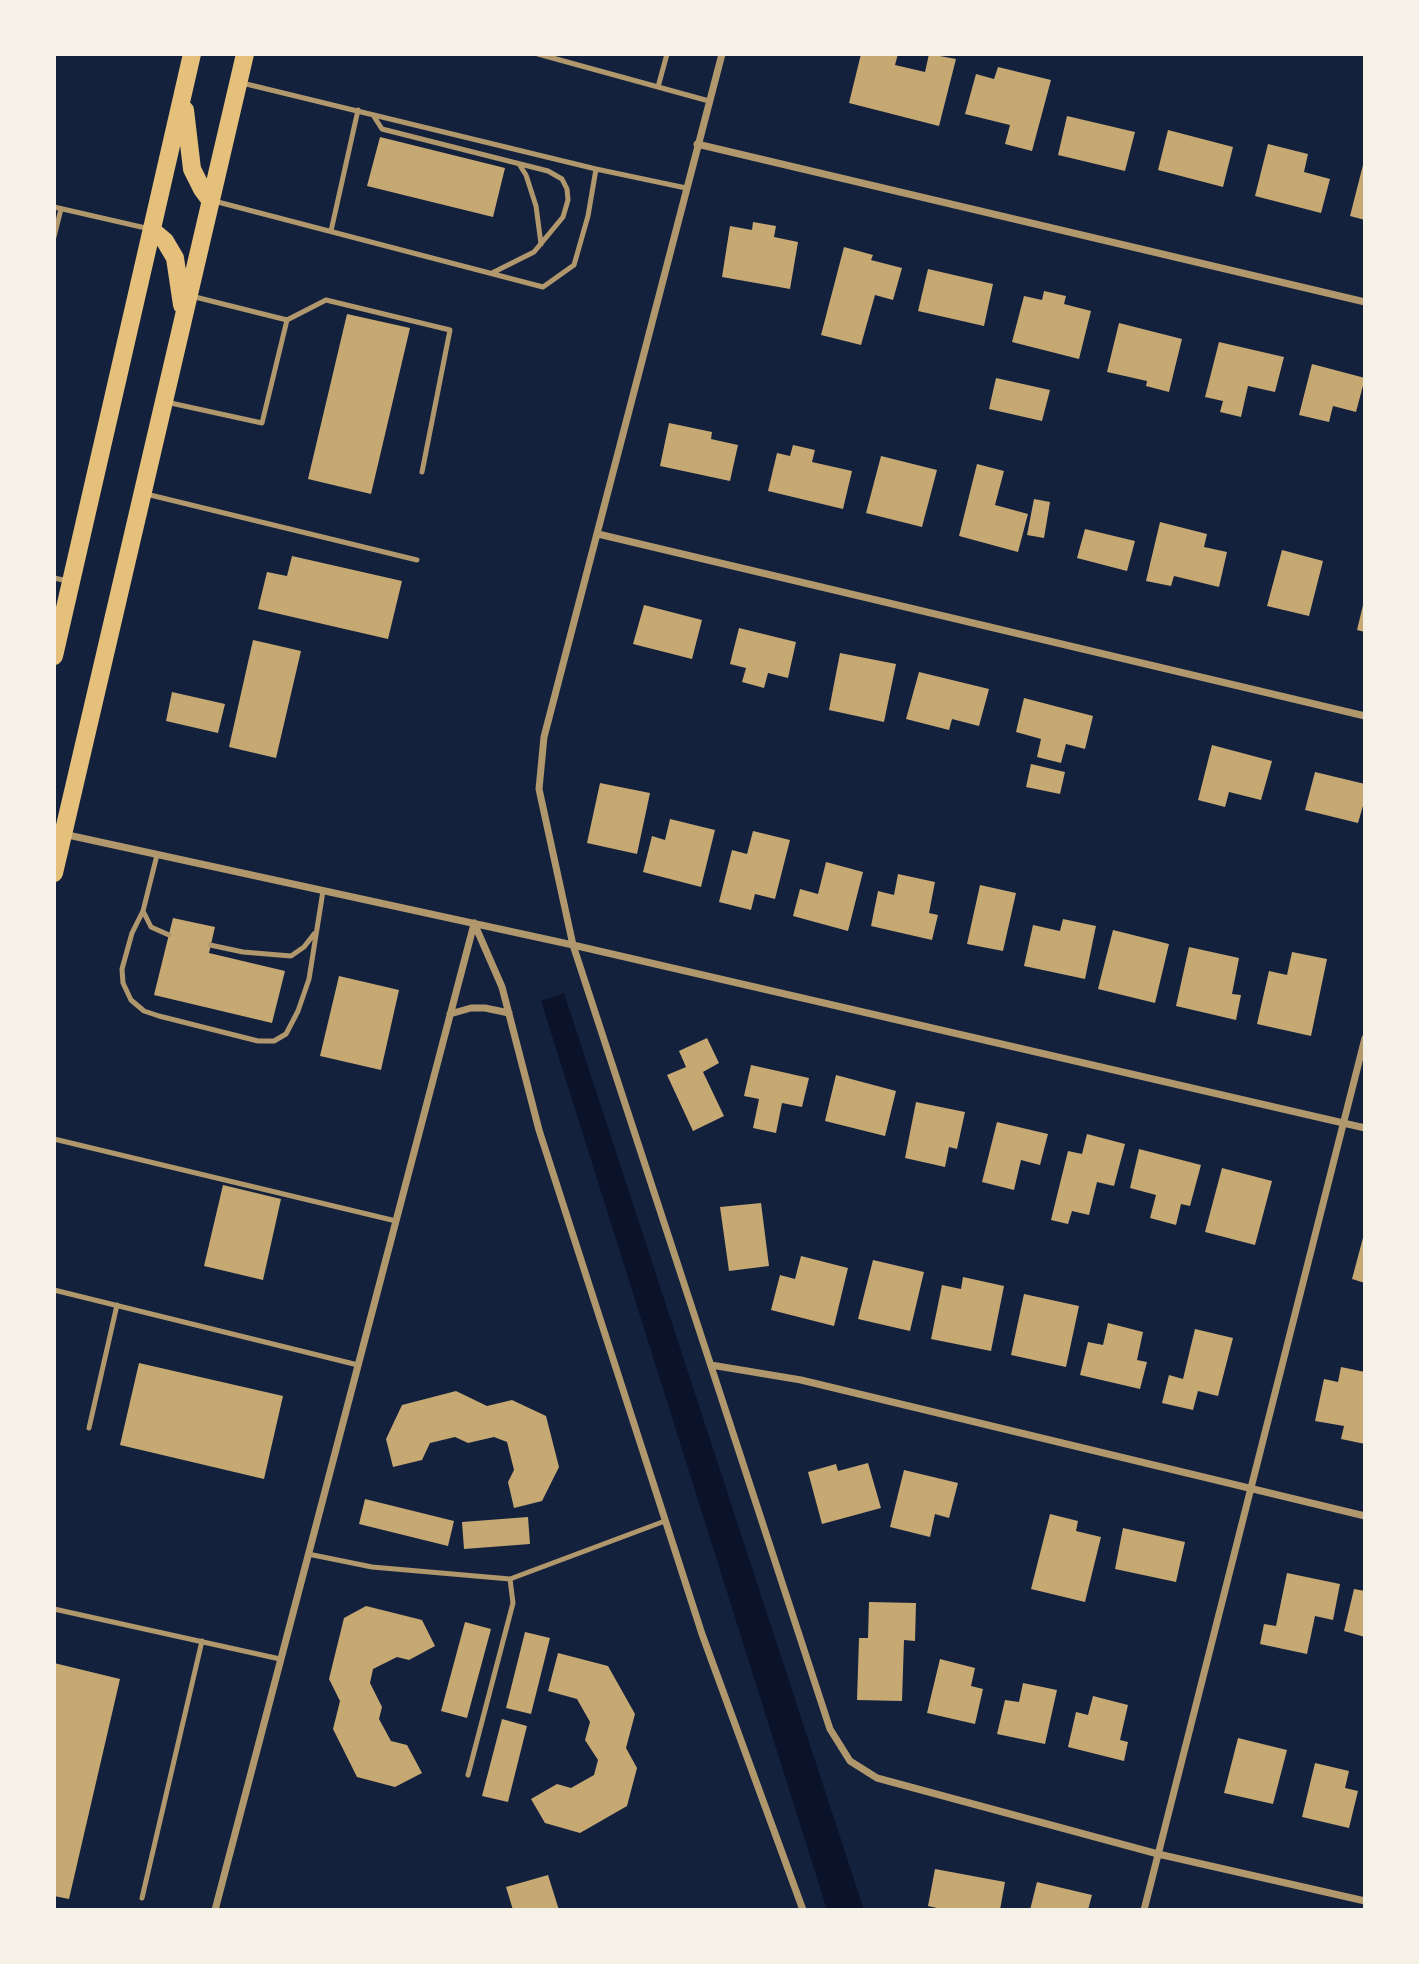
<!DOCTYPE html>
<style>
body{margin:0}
#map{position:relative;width:1419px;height:1964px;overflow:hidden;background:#14213d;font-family:Arial,sans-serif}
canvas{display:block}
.frame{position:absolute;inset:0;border:56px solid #f6f1e7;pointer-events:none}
</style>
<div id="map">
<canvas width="1419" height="1964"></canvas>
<div class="frame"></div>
</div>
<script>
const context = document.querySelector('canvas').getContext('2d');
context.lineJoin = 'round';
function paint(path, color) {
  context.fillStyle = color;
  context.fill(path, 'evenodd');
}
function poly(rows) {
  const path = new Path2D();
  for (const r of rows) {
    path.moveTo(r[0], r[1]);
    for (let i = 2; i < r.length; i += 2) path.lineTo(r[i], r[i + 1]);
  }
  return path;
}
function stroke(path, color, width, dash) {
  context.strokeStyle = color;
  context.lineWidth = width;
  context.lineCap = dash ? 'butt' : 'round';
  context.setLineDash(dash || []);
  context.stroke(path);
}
const water = poly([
 [564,993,864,1910,827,1910,541,1001]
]);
const building = poly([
 [861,54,898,54,895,65,925,72,929,54,956,59,939,126,849,103],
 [998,67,1051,80,1032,151,1005,144,1010,125,965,114,976,74,994,79],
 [1067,116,1135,132,1125,171,1058,155],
 [1168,130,1233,147,1223,187,1158,170],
 [380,137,505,168,493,217,367,186],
 [1268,144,1308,154,1304,172,1330,179,1321,213,1255,196],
 [1364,161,1365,161,1365,220,1350,216],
 [753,222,776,226,774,237,798,242,790,289,722,277,730,226,752,230],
 [844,247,873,255,871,260,902,268,893,300,875,295,861,345,821,335],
 [928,269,993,284,984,326,918,311],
 [1044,291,1066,296,1064,304,1091,311,1079,359,1012,342,1024,296,1042,300],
 [347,314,410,328,371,494,308,479],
 [1119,323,1182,339,1169,392,1146,386,1147,381,1107,372],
 [1219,342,1284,357,1275,392,1248,386,1241,417,1220,412,1223,401,1205,397],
 [1312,364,1365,378,1356,412,1333,406,1329,422,1299,415],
 [996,378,1050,390,1042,421,989,409],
 [669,423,712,432,711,439,738,445,730,481,660,466],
 [793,445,815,450,812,462,852,471,843,509,768,491,777,453,790,456],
 [881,456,937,470,922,527,866,513],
 [977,464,1004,471,995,505,1028,514,1018,552,959,536],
 [1034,499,1050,502,1044,538,1027,535],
 [1160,522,1207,534,1204,547,1227,552,1219,587,1174,576,1171,586,1146,581],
 [1085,529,1135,541,1127,571,1077,558],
 [1282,550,1323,561,1309,616,1267,606],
 [292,556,402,581,388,639,258,609,267,572,287,576],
 [1364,601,1365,601,1365,632,1357,630],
 [644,605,702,620,692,659,633,644],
 [739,628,796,642,788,678,768,673,764,688,742,682,746,668,730,664],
 [253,640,301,651,276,758,229,747],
 [840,653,896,664,884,722,829,710],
 [919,672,989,689,979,726,952,719,949,730,906,719],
 [172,692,225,704,218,733,166,721],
 [1024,698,1093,716,1085,749,1066,744,1061,763,1037,757,1041,739,1016,732],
 [1212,745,1272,761,1261,800,1229,792,1225,807,1198,800],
 [1031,764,1065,772,1060,794,1026,787],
 [1315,772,1365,784,1365,799,1358,823,1305,810],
 [600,783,650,793,637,854,587,843],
 [670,819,715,830,701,887,643,872,652,836,665,840],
 [753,831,790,840,775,899,755,894,751,910,719,902,732,850,747,854],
 [826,862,863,872,848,931,793,916,800,889,818,894],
 [898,874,935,882,929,913,938,915,932,940,871,926,878,891,894,895],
 [980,885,1016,893,1003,951,967,944],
 [173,918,215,927,209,953,285,971,272,1023,154,995],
 [1063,919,1096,926,1085,979,1024,966,1033,925,1060,931],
 [1113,930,1169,944,1155,1003,1098,989],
 [1189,947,1239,958,1232,994,1241,995,1236,1020,1176,1006],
 [1292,952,1327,959,1311,1036,1257,1024,1269,971,1287,975],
 [339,976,399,990,381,1070,320,1056],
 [707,1038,719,1063,703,1072,724,1116,693,1131,667,1075,686,1067,679,1051],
 [751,1065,809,1078,802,1107,782,1103,776,1133,753,1128,759,1099,744,1096],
 [836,1075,896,1091,885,1136,825,1121],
 [916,1102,965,1112,957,1149,949,1147,945,1167,905,1158],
 [997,1122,1048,1134,1040,1165,1021,1160,1014,1190,982,1182],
 [1087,1134,1125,1144,1114,1186,1097,1182,1089,1215,1072,1211,1068,1224,1051,1220,1068,1151,1082,1154],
 [1139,1149,1201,1165,1190,1206,1181,1204,1176,1225,1150,1218,1156,1195,1130,1188],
 [1222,1168,1272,1181,1255,1245,1205,1232],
 [223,1185,281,1199,263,1280,204,1266],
 [761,1203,769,1266,729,1271,720,1207],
 [1364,1234,1365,1234,1365,1283,1352,1279],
 [801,1256,848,1268,834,1326,771,1310,780,1275,795,1279],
 [873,1260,924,1272,910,1331,858,1319],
 [963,1277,1004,1286,991,1351,931,1339,942,1285,961,1289],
 [1024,1294,1079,1306,1066,1367,1011,1355],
 [1108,1323,1143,1332,1137,1360,1147,1362,1140,1389,1080,1375,1088,1342,1103,1345],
 [1195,1329,1233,1338,1218,1396,1198,1391,1193,1410,1162,1403,1169,1375,1183,1379],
 [139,1363,283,1396,264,1479,120,1445],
 [1341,1367,1365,1372,1365,1444,1341,1439,1344,1426,1315,1421,1324,1379,1338,1382],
 [456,1391,487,1406,512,1400,546,1416,559,1467,542,1501,514,1508,508,1482,514,1470,507,1442,494,1437,468,1443,455,1437,430,1443,422,1460,393,1467,386,1439,402,1405],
 [868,1463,881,1508,822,1524,808,1472,836,1464,838,1471],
 [904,1470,958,1483,949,1518,935,1514,930,1537,890,1527],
 [365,1499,454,1521,448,1546,359,1524],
 [1050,1514,1078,1521,1076,1531,1101,1537,1085,1602,1031,1589],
 [528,1517,530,1544,464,1549,462,1522],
 [1123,1528,1185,1542,1176,1582,1115,1569],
 [1287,1573,1340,1584,1333,1620,1315,1616,1307,1654,1260,1644,1264,1624,1276,1626],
 [1354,1589,1365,1591,1365,1637,1344,1631],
 [869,1602,916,1603,915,1641,904,1640,902,1701,857,1700,859,1638,868,1638],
 [366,1606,422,1620,435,1646,409,1660,397,1657,373,1669,370,1683,382,1707,379,1719,391,1741,407,1745,422,1773,395,1787,357,1777,333,1729,340,1701,329,1679,344,1618],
 [465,1622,491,1629,467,1718,441,1711],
 [525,1632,550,1638,531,1714,506,1708],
 [558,1653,608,1666,635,1714,626,1748,637,1768,627,1806,580,1833,545,1823,531,1799,557,1784,571,1788,594,1775,598,1760,585,1740,590,1722,577,1699,548,1691],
 [940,1659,975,1668,971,1686,983,1689,975,1724,927,1713],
 [54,1663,120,1679,69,1899,54,1896],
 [1023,1683,1057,1690,1045,1744,997,1734,1005,1700,1019,1702],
 [1093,1696,1128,1705,1120,1740,1128,1742,1124,1761,1068,1747,1076,1712,1088,1715],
 [502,1719,527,1726,508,1802,482,1796],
 [1238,1738,1287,1750,1273,1804,1224,1793],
 [1315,1763,1349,1771,1345,1788,1358,1791,1349,1828,1302,1817],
 [935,1869,1005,1882,1000,1910,946,1910,928,1906],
 [548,1875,559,1910,513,1910,506,1887],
 [1037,1882,1092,1895,1088,1910,1030,1910]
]);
const service = poly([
 [538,54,709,101],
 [658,87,667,54],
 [373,115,382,129,548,171,562,179,567,189,568,200,563,217,534,252,492,273],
 [519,164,526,175,536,206,541,244],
 [596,169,686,188],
 [214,201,543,287,574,265,588,216,596,169,242,83],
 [54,207,150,229],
 [331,231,358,110],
 [54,237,61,209],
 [287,320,326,300,450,330,422,472],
 [166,402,262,423,287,320,191,296],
 [146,494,417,560],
 [54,578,68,581],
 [157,855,143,911,132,933,122,969,123,983,131,1000,144,1011,159,1016,258,1041,274,1041,286,1034,298,1011,309,979,323,891],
 [143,911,151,927,169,935],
 [210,945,243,952,291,956,304,947,314,934],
 [54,1139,396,1221],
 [54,1290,358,1365],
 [89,1428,117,1305],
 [308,1554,372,1567,510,1579,665,1521],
 [54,1609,280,1659],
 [468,1775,513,1603,510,1579],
 [142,1898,202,1641]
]);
const minor = poly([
 [722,54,544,737,539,789,573,945,830,1729,850,1761,877,1778,1158,1854,1365,1901],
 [697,144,1365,302],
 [598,534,1365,716],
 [54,832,573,945,1365,1128],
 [474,923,502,987,539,1130,702,1634,803,1910],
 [450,1014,471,1008,485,1008,509,1013],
 [711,1365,801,1380,1365,1516],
 [215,1910,474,924],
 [1144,1910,1365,1038]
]);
const primary = poly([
 [185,110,192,169,202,189,211,201],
 [152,230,165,241,175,258,182,305],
 [54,656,192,54],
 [54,873,245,54]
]);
paint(water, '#0b132b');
paint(building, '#c6a872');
stroke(service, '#b1986c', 5);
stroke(minor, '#b1986c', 7);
stroke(primary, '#e5c07b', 18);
</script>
